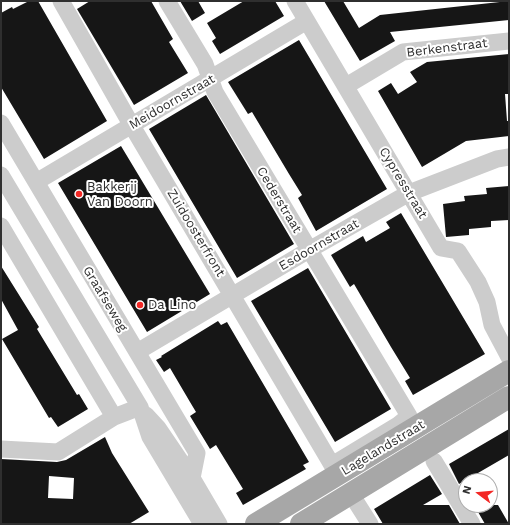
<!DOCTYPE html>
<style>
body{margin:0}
#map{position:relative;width:510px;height:525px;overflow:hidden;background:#fff;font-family:"Work Sans",sans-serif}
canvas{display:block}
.frame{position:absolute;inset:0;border:2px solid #2f2f2f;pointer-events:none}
.north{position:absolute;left:458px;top:473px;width:40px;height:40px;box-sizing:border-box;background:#fff;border:1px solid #acacac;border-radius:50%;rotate:286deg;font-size:11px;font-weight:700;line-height:16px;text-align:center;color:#2f2f2f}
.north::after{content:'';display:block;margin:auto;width:14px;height:18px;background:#f32825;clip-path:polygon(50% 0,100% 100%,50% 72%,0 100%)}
</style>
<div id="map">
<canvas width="510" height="525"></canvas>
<div class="frame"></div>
<div class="north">N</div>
</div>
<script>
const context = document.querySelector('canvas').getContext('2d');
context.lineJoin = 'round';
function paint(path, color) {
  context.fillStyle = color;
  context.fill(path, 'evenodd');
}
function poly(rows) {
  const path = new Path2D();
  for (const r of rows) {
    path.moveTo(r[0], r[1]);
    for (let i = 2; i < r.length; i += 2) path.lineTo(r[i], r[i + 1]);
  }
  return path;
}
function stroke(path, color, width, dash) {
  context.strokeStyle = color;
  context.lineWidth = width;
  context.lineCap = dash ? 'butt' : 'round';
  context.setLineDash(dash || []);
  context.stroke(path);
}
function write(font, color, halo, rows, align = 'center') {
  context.font = font + ' "Work Sans",sans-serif';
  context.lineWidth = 4;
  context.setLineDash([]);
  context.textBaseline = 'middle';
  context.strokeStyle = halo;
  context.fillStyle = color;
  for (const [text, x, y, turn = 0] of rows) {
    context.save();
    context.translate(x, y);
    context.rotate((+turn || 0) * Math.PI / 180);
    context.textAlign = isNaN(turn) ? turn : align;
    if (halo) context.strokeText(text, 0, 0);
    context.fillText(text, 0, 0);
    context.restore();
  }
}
const building = poly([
 [29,1,38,1,107,121,44,159,1,87,1,13,12,7,13,9],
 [90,1,151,1,173,39,169,42,188,73,134,105,77,9],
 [180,1,198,1,205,13,192,21],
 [244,1,275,1,284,16,220,54,212,41,216,38,207,23],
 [324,1,343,1,359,28,380,15,509,1,509,20,390,32,395,41,360,61],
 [299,40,387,189,316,231,298,198,302,195,289,174,252,112,248,114,228,82],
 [509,54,509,94,505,94,507,121,509,121,509,136,466,141,422,167,378,91,391,83,398,94,417,82,410,72,427,62],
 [206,95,294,244,237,278,149,129],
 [121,146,210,294,147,332,58,183],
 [509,186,509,220,491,221,491,227,469,229,469,235,446,237,443,204,465,201,464,196,487,194,486,188],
 [401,213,485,354,413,395,405,381,410,378,391,347,354,284,350,287,331,255,363,236,366,242,390,228,386,222],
 [1,266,39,327,37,329,77,395,79,394,88,409,58,427,51,417,49,418,2,339,18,330,1,299],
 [308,268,391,409,335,442,251,301],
 [218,321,221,325,227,322,309,462,303,465,306,469,243,505,236,493,243,489,216,445,210,449,190,416,196,412,190,402,170,368,164,372,156,360,162,357,161,356],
 [509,429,509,455,459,484,449,464],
 [105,437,112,453,149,512,129,524,1,524,1,459,57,462,66,460],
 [49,476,74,478,73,499,48,498],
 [430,475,442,494,423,505,449,505,460,524,383,524,374,509],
 [474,505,498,505,509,524,485,524]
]);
const minor = poly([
 [61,1,132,126,332,465,398,425,409,416,215,92,205,64,167,1],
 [295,1,441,248,458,251,478,282,487,302,492,325,509,357],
 [346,86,403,52,509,41],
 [1,123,197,453,192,478],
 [1,175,140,407,150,437,202,524],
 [36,182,307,21],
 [1,226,114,417],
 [137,352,309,250,409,193,497,159,509,157],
 [146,415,158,428,192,478,219,524],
 [1,449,58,452,114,417,140,407],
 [434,461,472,524],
 [351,494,370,524]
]);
const major = poly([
 [256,524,509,371],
 [301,524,509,397]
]);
const markers = [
 [79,194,4,"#f32825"],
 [140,305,4,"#f32825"]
];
const streetNames = [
 ["Berkenstraat",447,48,-7],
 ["Meidoornstraat",172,102,-30],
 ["Cypresstraat",403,183,59],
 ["Cederstraat",279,200,59],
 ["Zuidoosterfront",196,233,59],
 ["Esdoornstraat",319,245,-30],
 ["Graafseweg",105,299,59],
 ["Lagelandstraat",383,448,-31]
];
const poiNames = [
 ["Bakkerij",87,187],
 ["Van Doorn",87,202],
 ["Da Lino",148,305]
];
paint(building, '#161616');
stroke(minor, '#ccc', 17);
stroke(major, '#a7a7a7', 22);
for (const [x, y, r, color] of markers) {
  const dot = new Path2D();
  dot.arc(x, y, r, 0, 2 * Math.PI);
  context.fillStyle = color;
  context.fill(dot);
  stroke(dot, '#fff', 1.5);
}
write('13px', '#2f2f2f', '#fff', streetNames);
write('13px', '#2f2f2f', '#fff', poiNames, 'left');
</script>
